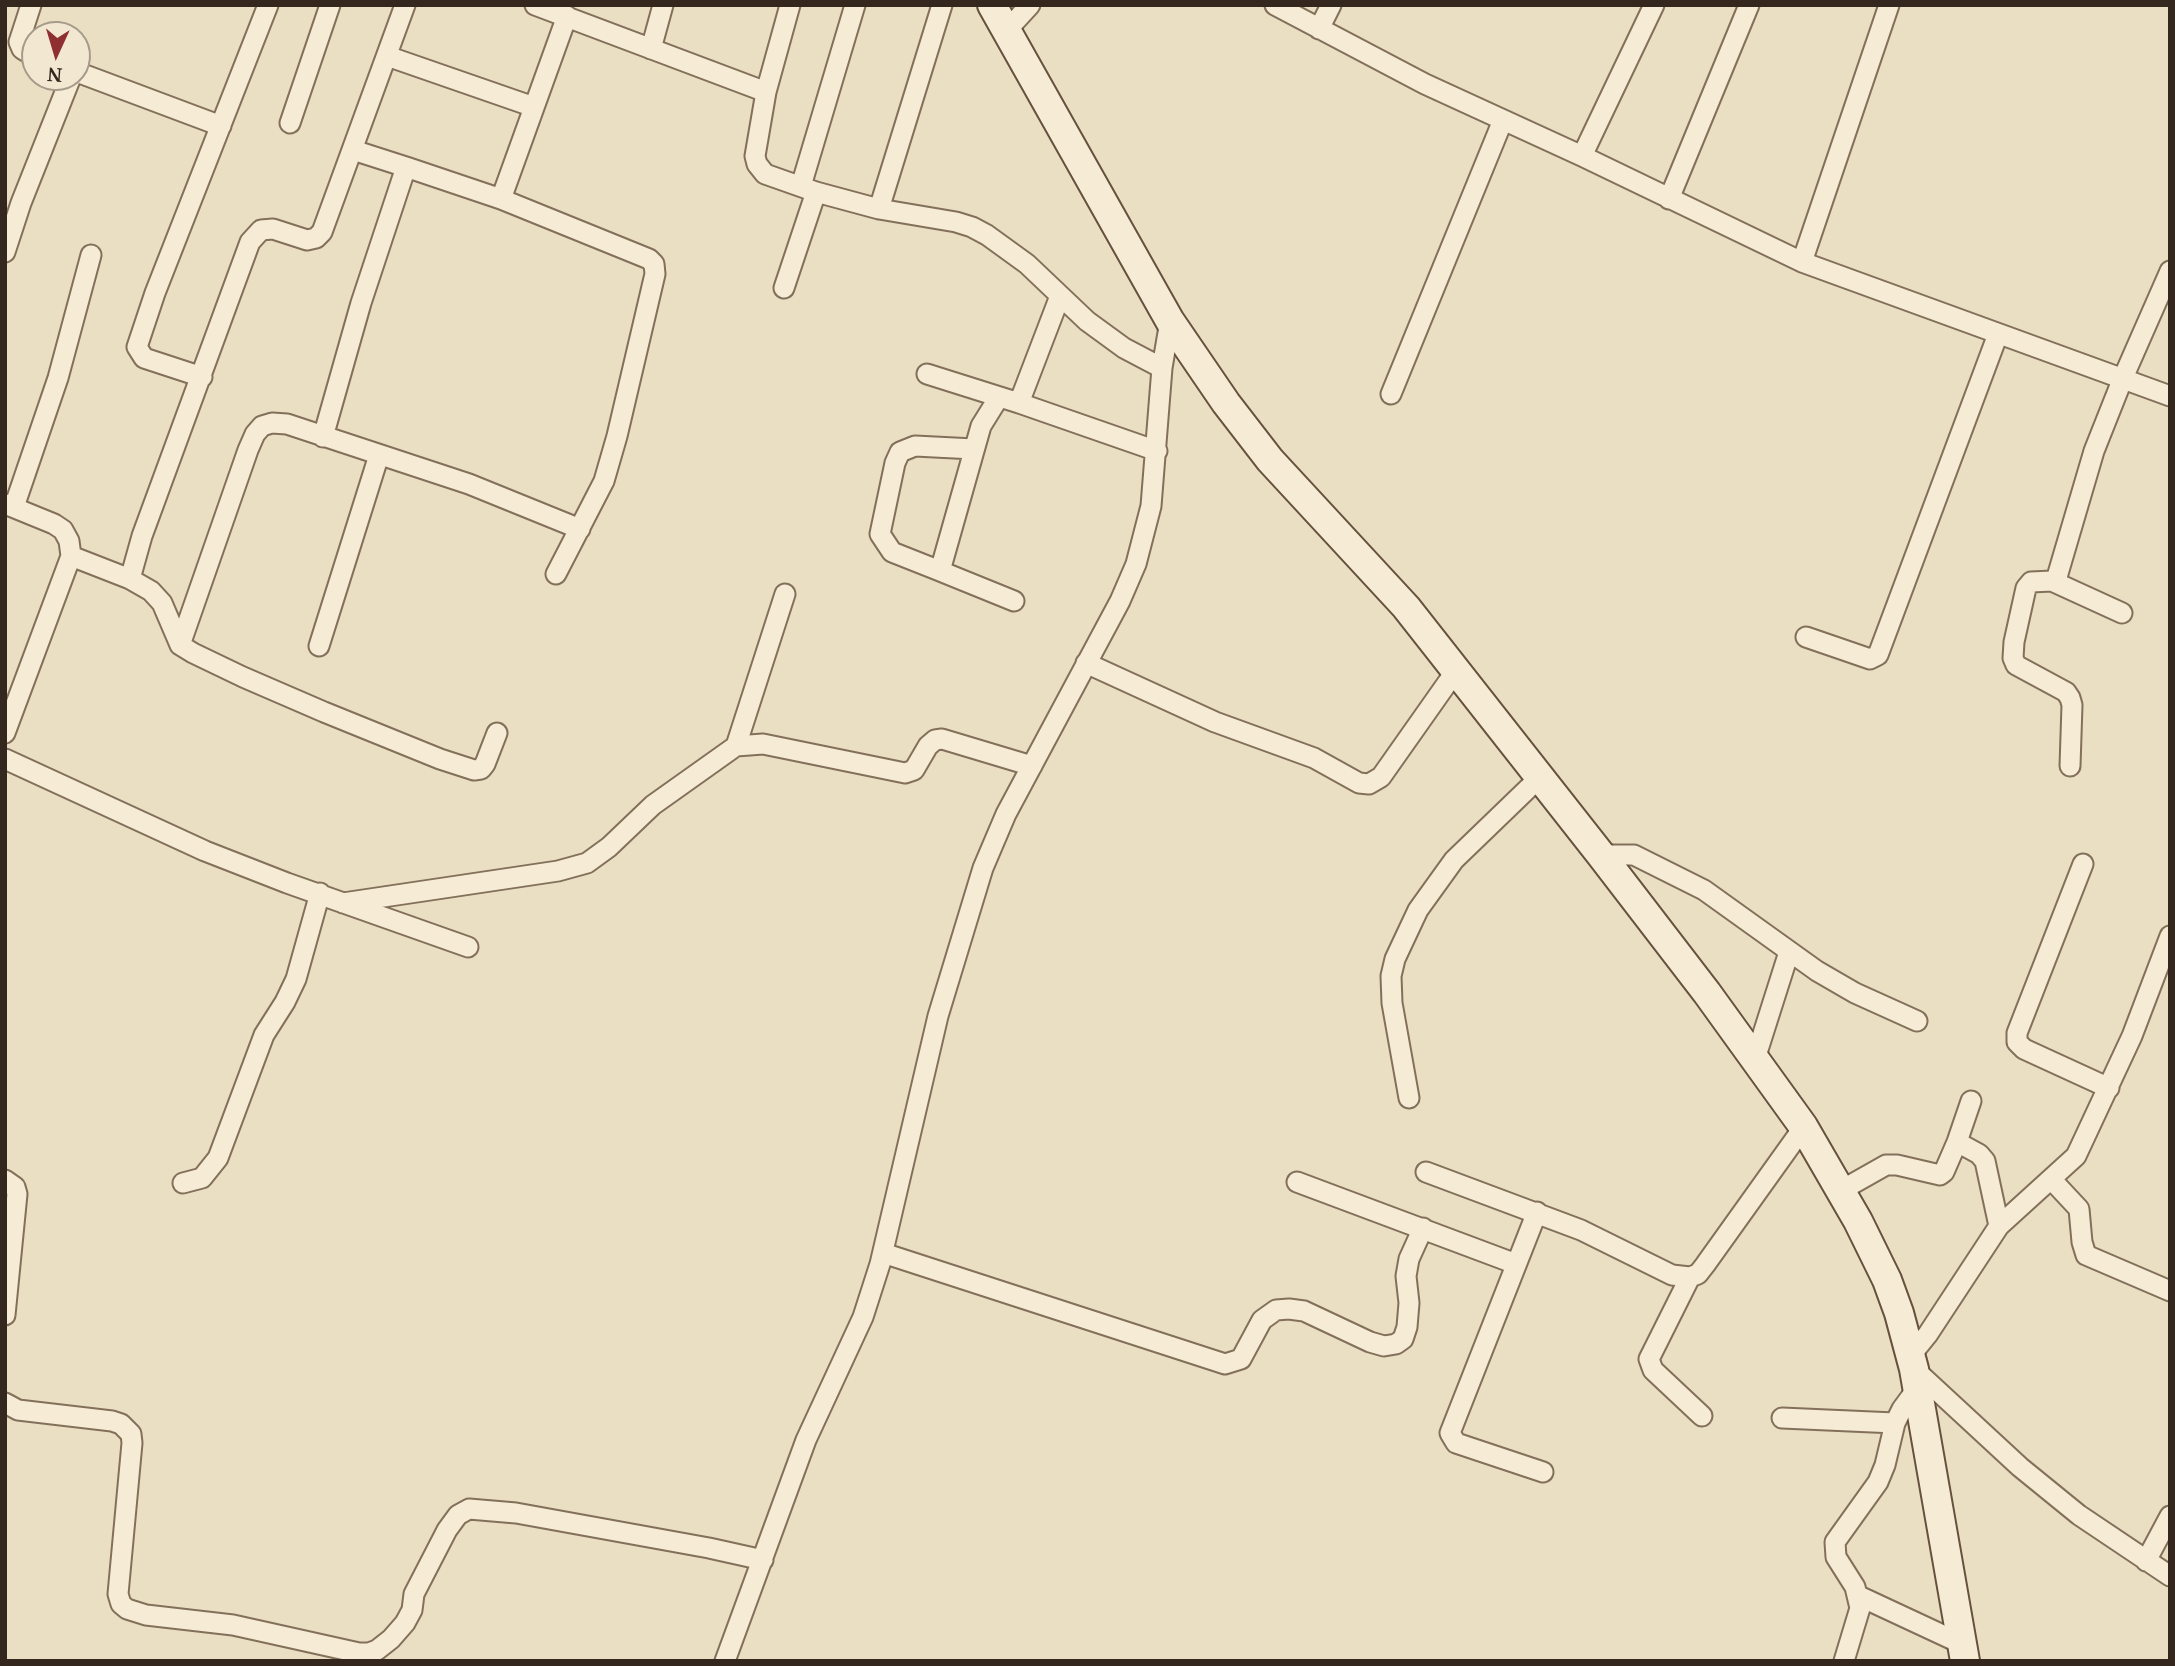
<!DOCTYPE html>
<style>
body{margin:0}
#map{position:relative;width:2175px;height:1666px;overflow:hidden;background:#eadec3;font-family:"Noto Serif",serif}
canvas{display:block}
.frame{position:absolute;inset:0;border:7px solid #34281e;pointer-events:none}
.north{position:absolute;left:21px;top:21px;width:70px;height:70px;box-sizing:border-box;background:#f2e8d2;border:2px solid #a69b8a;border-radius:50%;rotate:184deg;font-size:19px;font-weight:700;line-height:28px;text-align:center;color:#34281e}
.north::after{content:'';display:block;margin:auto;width:24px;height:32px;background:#8e2f32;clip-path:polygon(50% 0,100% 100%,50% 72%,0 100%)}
</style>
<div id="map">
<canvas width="2175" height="1666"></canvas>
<div class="frame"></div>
<div class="north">N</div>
</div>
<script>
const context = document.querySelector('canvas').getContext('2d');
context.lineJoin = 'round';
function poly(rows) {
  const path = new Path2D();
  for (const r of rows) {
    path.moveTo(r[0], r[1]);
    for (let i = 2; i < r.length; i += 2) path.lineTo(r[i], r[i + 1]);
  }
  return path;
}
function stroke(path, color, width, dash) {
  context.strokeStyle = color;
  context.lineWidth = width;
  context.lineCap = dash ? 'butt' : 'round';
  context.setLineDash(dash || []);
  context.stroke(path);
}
const street = poly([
 [31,5,19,42,22,49,35,57],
 [535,5,766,92,755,156,757,164,765,174,816,192,879,209,956,222,972,227,987,235,1027,264,1087,321,1124,348,1162,368],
 [1275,5,1425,84,1582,156,1802,262,2170,396],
 [1319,29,1331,5],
 [1007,30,1030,5],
 [651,49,663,5],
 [387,56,534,107],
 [77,72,221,126],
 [766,92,790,5],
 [290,123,330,5],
 [353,150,406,167],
 [1582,156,1654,5],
 [801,186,855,5],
 [501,199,567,16],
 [1669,199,1749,5],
 [879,209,942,5],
 [5,252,21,203,71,77],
 [1802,262,1889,5],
 [784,288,816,192],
 [927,374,1019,403,1060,296],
 [202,377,144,358,137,347,155,293,268,5],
 [1391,394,1503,120],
 [999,397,981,426,940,571,1014,601],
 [1019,403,1157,451],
 [323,437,361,303,406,167,501,199,649,259,654,264,655,274,617,436,604,481,556,574],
 [5,504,54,524,63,530,69,541,71,556,5,733],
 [14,507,58,378,91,255],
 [71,556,130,579,151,591,162,603,180,645,193,653,243,677,324,712,440,759,474,770,481,769,485,764,497,733],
 [940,571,892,552,880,534,895,463,900,452,915,446,974,449],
 [130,579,142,536,250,242,261,230,273,229,307,240,316,238,322,232,405,5],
 [2052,581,2122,613],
 [1806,637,1870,659,1878,655,1998,334],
 [180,645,248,450,255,434,262,426,272,423,287,424,469,484,580,529],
 [319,646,379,455],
 [1086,663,1215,722,1314,758,1359,783,1369,784,1381,777,1455,672],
 [736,746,785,594],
 [5,759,205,851,287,883,468,947],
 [2070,766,2072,705,2070,698,2066,692,2016,665,2013,658,2014,642,2026,588,2031,582,2052,581,2057,577,2094,451,2123,378,2170,271],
 [1601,855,1634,855,1704,890,1817,971,1855,993,1917,1021],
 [2083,864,2017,1033,2017,1042,2024,1049,2109,1088],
 [343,903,558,871,587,863,609,847,653,805,736,746,763,744,905,773,914,770,928,746,935,740,942,739,1032,766],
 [1755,1059,1789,952],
 [1409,1098,1392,1003,1391,976,1395,959,1418,910,1454,860,1539,778],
 [1957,1142,1979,1154,1985,1161,1999,1226],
 [1426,1172,1581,1230,1672,1275,1690,1277,1698,1274,1705,1265,1803,1128],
 [2051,1179,2079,1209,2082,1242,2086,1255,2170,1291],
 [5,1180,15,1187,17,1194,5,1315],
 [1297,1182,1516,1264],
 [183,1183,202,1178,218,1158,264,1035,285,1002,296,979,320,893],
 [1840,1191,1886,1165,1897,1165,1940,1175,1944,1172,1957,1142,1971,1101],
 [1537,1212,1450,1433,1456,1443,1543,1472],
 [883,1253,1225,1364,1241,1359,1262,1320,1276,1310,1289,1309,1304,1311,1370,1342,1384,1346,1396,1344,1403,1339,1407,1327,1409,1303,1406,1276,1409,1259,1423,1228],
 [1690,1277,1649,1359,1653,1370,1702,1416],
 [1911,1355,1928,1334,1999,1226,2076,1156,2132,1036,2170,936],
 [1914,1369,2020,1467,2079,1515,2170,1576],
 [5,1403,18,1410,112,1421,121,1424,131,1434,132,1443,118,1594,121,1604,127,1609,146,1615,233,1625,359,1653,369,1653,377,1650,391,1639,405,1623,412,1610,414,1594,447,1530,458,1515,469,1509,516,1513,709,1548,763,1560],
 [1782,1418,1895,1423],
 [2146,1561,2170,1516],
 [1859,1596,1962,1644],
 [725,1661,806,1440,863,1317,880,1264,938,1016,983,868,1006,814,1120,601,1136,564,1151,506,1162,368,1170,321],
 [1844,1661,1860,1608,1855,1587,1836,1557,1835,1542,1878,1482,1885,1465,1895,1423,1902,1409,1916,1390]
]);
const secondary = poly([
 [992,5,1170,321,1226,403,1270,460,1406,607,1601,855,1707,993,1803,1126,1858,1221,1887,1280,1899,1313,1914,1369,1965,1661]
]);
stroke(street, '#83705b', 23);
stroke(secondary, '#65513e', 32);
stroke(street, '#f6ebd5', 19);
stroke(secondary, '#f6ebd5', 28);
</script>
